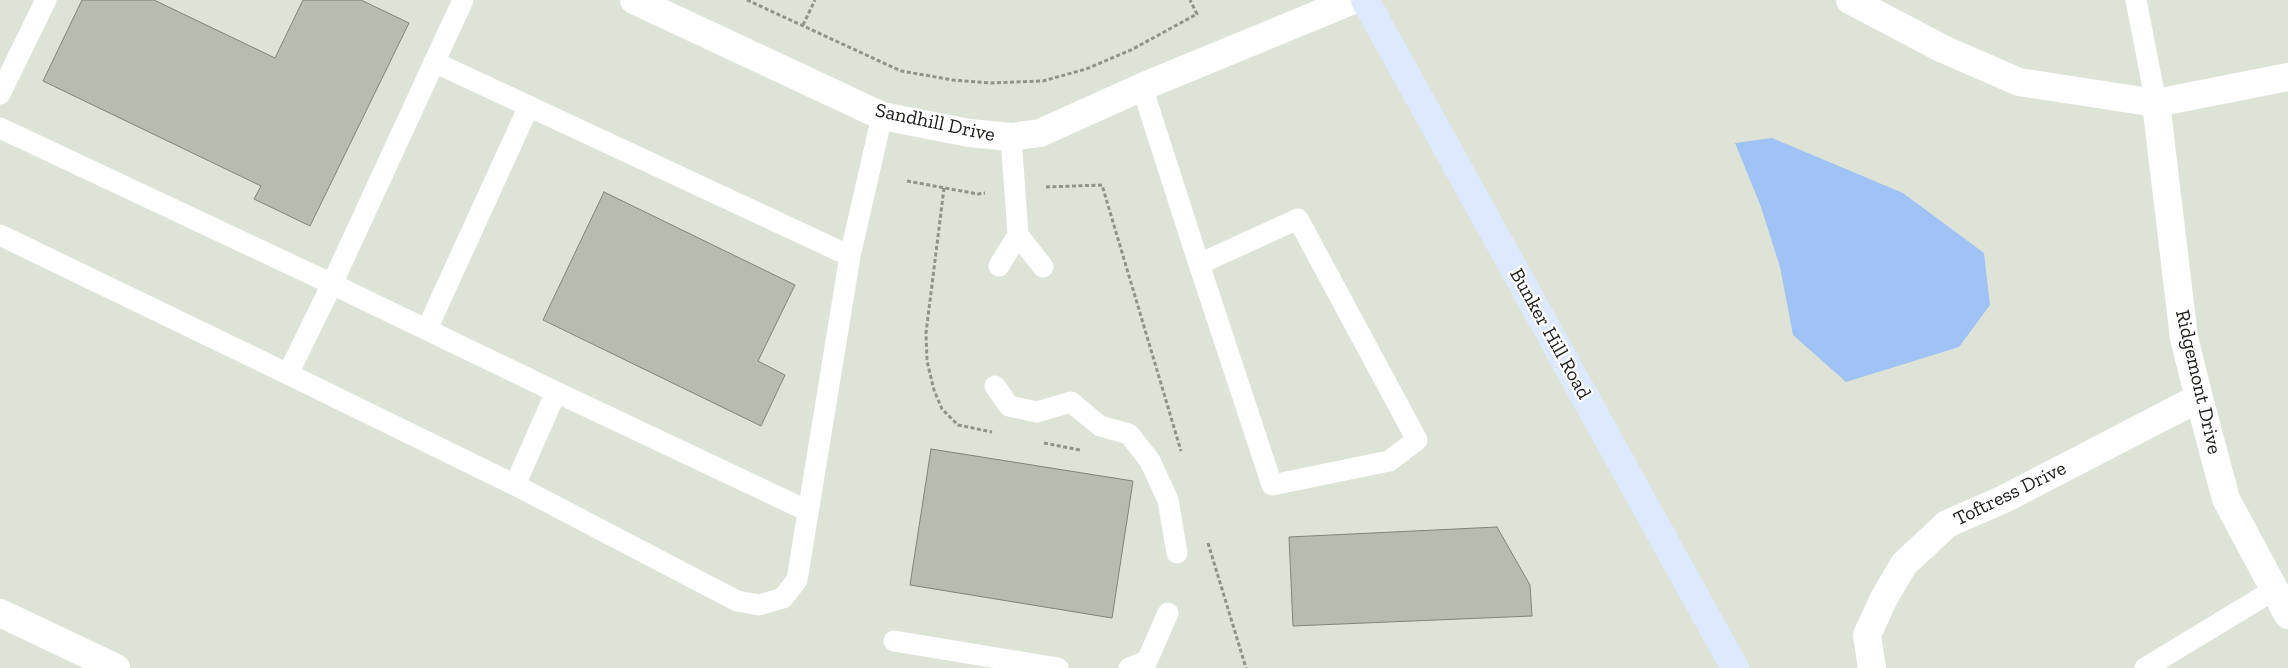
<!DOCTYPE html>
<style>
body{margin:0}
canvas{display:block;background:#dee3d8}
</style>
<canvas width="2288" height="668"></canvas>
<script>
const context = document.querySelector('canvas').getContext('2d');
context.lineJoin = 'round';
function paint(path, color) {
  context.fillStyle = color;
  context.fill(path, 'evenodd');
}
function poly(rows) {
  const path = new Path2D();
  for (const r of rows) {
    path.moveTo(r[0], r[1]);
    for (let i = 2; i < r.length; i += 2) path.lineTo(r[i], r[i + 1]);
  }
  return path;
}
function stroke(path, color, width, dash) {
  context.strokeStyle = color;
  context.lineWidth = width;
  context.lineCap = dash ? 'butt' : 'round';
  context.setLineDash(dash || []);
  context.stroke(path);
}
function write(font, color, halo, rows, align = 'center') {
  context.font = font + ' "Zilla Slab",serif';
  context.lineWidth = 4.5;
  context.setLineDash([]);
  context.textBaseline = 'middle';
  context.strokeStyle = halo;
  context.fillStyle = color;
  for (const [text, x, y, turn = 0] of rows) {
    context.save();
    context.translate(x, y);
    context.rotate((+turn || 0) * Math.PI / 180);
    context.textAlign = isNaN(turn) ? turn : align;
    if (halo) context.strokeText(text, 0, 0);
    context.fillText(text, 0, 0);
    context.restore();
  }
}
const water = poly([
 [1772,138,1903,193,1984,253,1990,305,1959,347,1846,382,1793,335,1780,267,1761,207,1735,143]
]);
const building = poly([
 [82,0,154,0,275,58,303,0,361,0,409,23,310,226,254,199,261,186,43,81,82,0],
 [604,192,795,285,758,361,785,375,761,426,543,320,604,192],
 [931,449,1133,481,1112,618,910,585,931,449],
 [1497,527,1530,585,1532,616,1293,626,1289,537,1497,527]
]);
const path = poly([
 [747,0,901,71,953,80,991,83,1043,81,1086,69,1131,50,1197,14,1190,0],
 [803,25,815,0],
 [907,181,978,194,985,193],
 [1046,187,1102,185,1181,451],
 [944,188,926,333,927,361,934,390,942,409,958,425,992,432],
 [1044,443,1080,450],
 [1208,543,1246,668]
]);
const service = poly([
 [2136,0,2156,103],
 [434,62,850,256],
 [1142,87,1199,264,1272,485,1389,461,1417,440,1298,219,1199,264],
 [0,94,46,0],
 [0,128,332,284,463,0],
 [0,235,288,374,332,284,556,392,515,485,737,601,759,605,783,598,797,580,850,256,882,116],
 [1018,235,1043,267],
 [999,266,1018,235,1011,137],
 [427,329,529,106],
 [288,374,515,485],
 [995,386,1009,406,1037,412,1071,402,1100,426,1129,434,1150,461,1168,500,1177,553],
 [556,392,808,511],
 [894,641,1058,668],
 [1129,668,1147,661,1168,613],
 [2145,668,2274,590]
]);
const minor = poly([
 [634,0,882,116,969,133,1011,137,1040,133,1142,87,1353,0],
 [1850,0,1943,49,2019,82,2156,103,2288,77],
 [2156,103,2184,338,2199,398,2226,499,2288,615],
 [0,613,116,668],
 [1872,668,1867,635,1884,598,1904,564,1947,524,2004,499,2199,398]
]);
const secondary = poly([
 [1365,0,1735,668]
]);
const streetNames = [
 ["Sandhill Drive",935,123,12],
 ["Bunker Hill Road",1550,334,61],
 ["Ridgemont Drive",2198,382,77],
 ["Toftress Drive",2010,494,-26]
];
paint(water, '#a0c2f4');
paint(building, '#b7bcb1');
stroke(building, '#80847a', 1);
stroke(path, '#90938b', 3, [4, 2.5]);
stroke(service, '#fff', 21);
stroke(minor, '#fff', 28);
stroke(secondary, '#dce9fe', 28);
write('20px', '#1b1c18', '#fff', streetNames);
</script>
